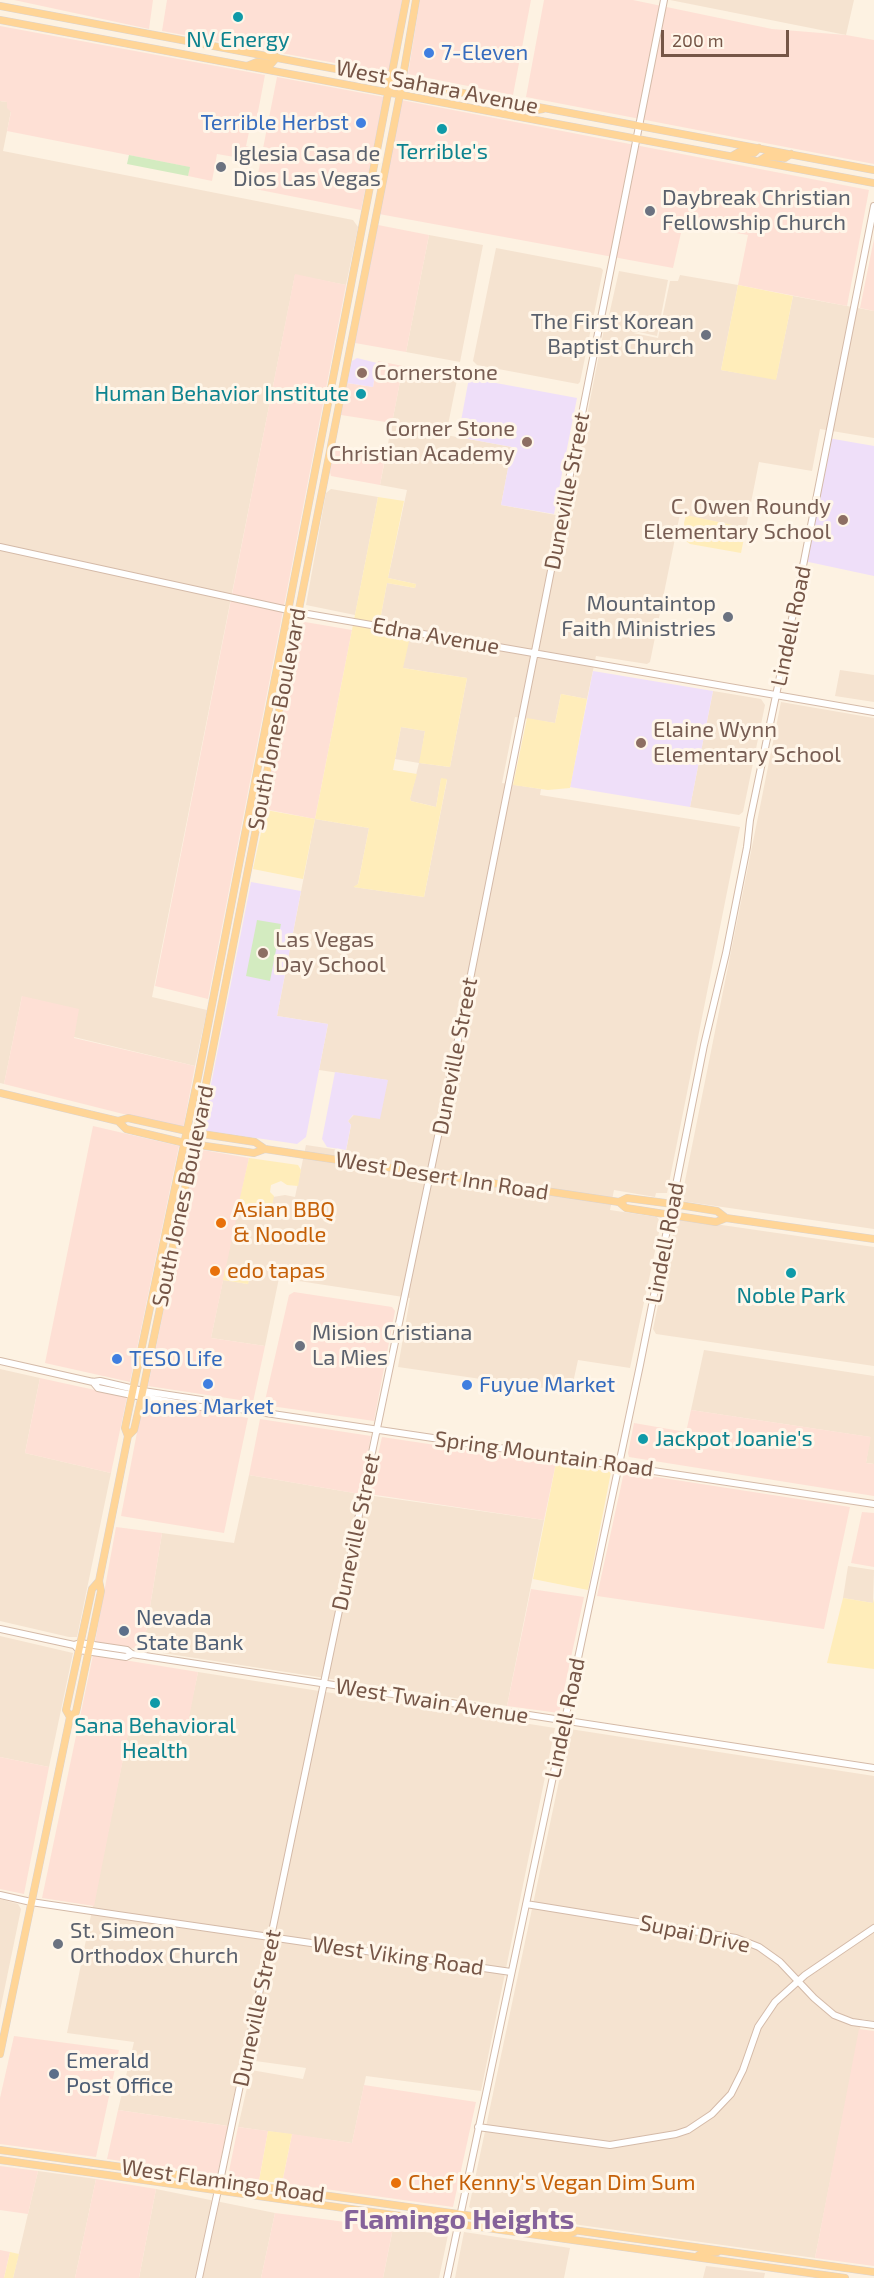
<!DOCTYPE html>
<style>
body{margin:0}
#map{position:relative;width:874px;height:2278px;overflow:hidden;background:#fdf2e2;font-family:"Exo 2",sans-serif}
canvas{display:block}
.scale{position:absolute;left:661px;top:30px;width:128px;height:27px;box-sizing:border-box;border:3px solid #765647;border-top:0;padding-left:8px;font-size:18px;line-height:21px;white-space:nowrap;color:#765647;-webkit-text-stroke:4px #fff6e9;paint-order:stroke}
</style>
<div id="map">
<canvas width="874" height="2278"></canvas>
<div class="scale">200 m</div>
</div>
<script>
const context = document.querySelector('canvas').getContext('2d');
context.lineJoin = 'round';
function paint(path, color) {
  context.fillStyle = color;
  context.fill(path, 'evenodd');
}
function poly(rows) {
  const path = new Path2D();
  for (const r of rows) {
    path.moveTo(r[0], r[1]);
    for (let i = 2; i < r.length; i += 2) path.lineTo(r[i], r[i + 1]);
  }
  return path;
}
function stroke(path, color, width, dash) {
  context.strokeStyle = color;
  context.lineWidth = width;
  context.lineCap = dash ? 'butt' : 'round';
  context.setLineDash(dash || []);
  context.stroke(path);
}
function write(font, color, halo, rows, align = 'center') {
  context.font = font + ' "Exo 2",sans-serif';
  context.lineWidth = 6;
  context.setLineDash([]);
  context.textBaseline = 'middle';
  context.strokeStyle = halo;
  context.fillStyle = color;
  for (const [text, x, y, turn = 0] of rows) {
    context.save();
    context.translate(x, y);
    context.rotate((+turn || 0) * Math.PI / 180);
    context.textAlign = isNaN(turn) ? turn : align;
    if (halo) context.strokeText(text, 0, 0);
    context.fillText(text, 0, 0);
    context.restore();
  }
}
const residential = poly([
 [670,0,854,0,846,35],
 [0,101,7,102,11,111,3,151,353,220,358,227,346,285,295,275,152,997,207,1010,195,1066,74,1037,22,996,4,1084,0,1083],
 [429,235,483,245,460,362,406,352],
 [496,248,601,268,603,270,580,382,578,384,477,365,473,361],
 [619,271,668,280,657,336,639,332,633,333,658,338,670,281,678,281,680,275,738,285,721,370,776,379,793,296,874,311,874,438,820,429,812,471,759,462,746,528,680,514,650,662,647,664,596,656,587,699,561,694,555,723,515,717,502,783,541,789,540,795,740,827,667,1193,656,1193,655,1197,614,1190,610,1210,657,1217,661,1223,630,1368,578,1360,571,1392,398,1367,410,1298,279,1278,265,1346,211,1338,223,1280,248,1284,250,1272,225,1269,237,1211,270,1216,273,1197,285,1195,295,1197,306,1145,346,1151,351,1125,348,1121,387,1080,319,1070,328,1024,277,1016,315,819,369,828,358,884,354,887,424,897,447,780,441,779,436,807,411,801,410,799,419,763,395,759,401,727,425,731,420,763,450,767,467,678,403,668,378,631,387,583,415,588,416,584,388,578,407,490,380,485,403,366,458,375,446,435,512,447,501,505,567,517,605,324,607,324],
 [331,489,378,497,355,615,306,605,326,493],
 [840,670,874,675,874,702,835,696],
 [713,691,761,699,765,705,743,812,739,815,690,807],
 [781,702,874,718,874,1229,681,1201],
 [680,1219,874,1247,874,1366,656,1334,653,1329,675,1224],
 [704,1350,874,1376,874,1464,866,1463,870,1437,691,1410],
 [0,1369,40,1378,25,1453,111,1473,77,1637,69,1637,0,1621],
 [249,1475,360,1494,544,1520,507,1706,143,1650,162,1533,234,1543],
 [848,1566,874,1570,873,1603,843,1598],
 [0,1636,73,1653,49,1767,0,1757],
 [198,1672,555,1728,481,2091,366,2076,352,2143,238,2127,251,2070,303,2079,306,2068,241,2059,228,2126,118,2110,134,2042,67,2033,130,1724,185,1733],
 [570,1729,874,1776,874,2021,862,2019,815,2258,473,2210,469,2207],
 [0,1899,18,1904,21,1909,0,2011],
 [38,2171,96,2179,75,2278,13,2278],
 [156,2189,275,2213,261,2278,139,2278],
 [393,2228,448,2235,439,2278,383,2278],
 [464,2232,570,2248,564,2278,455,2278],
 [706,2266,765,2273,764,2278,703,2278]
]);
const commercial = poly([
 [14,0,153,0,149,29],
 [167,0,402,0,389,73,162,31],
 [420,0,531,0,513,95,408,74],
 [544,0,633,0,772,29,846,35,874,40,874,164,526,97],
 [0,26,265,75,254,133,249,132,246,146,249,147,246,159,217,154,212,181,188,176,189,167,7,131,11,112,7,108,7,102,0,101],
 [277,77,384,97,361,210,255,189],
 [401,100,869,190,847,306,738,285,748,235,683,224,673,268,379,214],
 [378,225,429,235,406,352,355,343],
 [874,239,874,311,860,308],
 [295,274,346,285,208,999,155,986],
 [378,361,403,366,392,423,341,415,347,383,373,387],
 [334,450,385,458,380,485,331,476,330,472],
 [305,622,352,630,315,819,264,809,300,626],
 [22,996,79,1009,74,1038,195,1066,183,1129,4,1084],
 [93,1126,179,1146,130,1382,45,1363],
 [197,1149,249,1158,211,1338,265,1346,253,1402,148,1386],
 [294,1292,392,1307,395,1311,374,1421,264,1405,289,1295],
 [40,1378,127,1397,111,1473,25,1453],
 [143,1401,248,1418,224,1533,121,1516],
 [691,1410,871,1437,866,1463,874,1464,874,1496,629,1457,628,1453,634,1423,686,1432],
 [260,1419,371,1436,360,1494,249,1475],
 [382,1437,556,1463,544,1520,369,1494],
 [624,1472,850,1507,824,1629,597,1596],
 [862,1512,874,1513,874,1567,851,1563],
 [116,1527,162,1533,143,1650,95,1642],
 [531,1589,584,1597,559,1713,507,1706],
 [93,1655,198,1672,186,1733,130,1724,94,1906,42,1898],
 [0,1757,49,1767,24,1894,0,1889],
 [859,2029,874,2031,874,2266,815,2258],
 [14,2036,119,2050,96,2157,0,2144,0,2098],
 [364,2085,476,2102,453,2207,282,2183,292,2134,352,2143],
 [118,2110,228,2126,217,2175,107,2159],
 [238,2127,268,2131,259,2181,228,2176],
 [0,2166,38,2171,28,2214,0,2210],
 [96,2179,156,2189,139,2278,75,2278],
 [275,2213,393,2228,383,2278,261,2278],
 [0,2250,10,2252,4,2278,0,2278]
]);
const education = poly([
 [357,358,377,363,373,387,347,383,352,361],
 [469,378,577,398,554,514,501,505,512,447,458,437],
 [828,438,874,446,874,576,804,561],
 [593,671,713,691,690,807,570,787],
 [251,882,301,891,277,1016,328,1024,306,1137,297,1144,202,1130],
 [335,1072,388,1080,380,1119,353,1115,348,1121,351,1125,346,1150,327,1147,322,1139]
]);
const green = poly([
 [129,155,190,167,188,176,127,164],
 [257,920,281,924,270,981,246,976]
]);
const sand = poly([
 [738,285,793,296,776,380,721,370],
 [378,497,404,501,388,578,416,584,415,588,387,583,378,631,410,637,403,668,467,678,450,767,419,763,425,731,401,727,393,770,417,774,410,799,411,801,436,807,441,778,447,779,424,897,353,887,358,884,369,828,315,819,303,879,253,869,266,810,315,819],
 [686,515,746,528,741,553,690,544,686,541,684,523],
 [561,694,587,699,570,788,548,790,513,785,527,718,555,723],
 [249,1158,298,1165,301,1170,298,1186,287,1185,281,1181,271,1185,270,1192,274,1196,270,1216,237,1211],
 [225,1269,251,1272,248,1284,223,1280],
 [556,1463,611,1472,588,1590,533,1579],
 [843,1598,873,1603,874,1598,874,1669,827,1663],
 [268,2131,292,2134,282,2183,259,2181],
 [10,2252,19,2254,13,2278,4,2278]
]);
const secondary = poly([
 [0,547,302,613,874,712],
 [0,1361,93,1382,100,1381,143,1391,208,1401,214,1406],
 [93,1382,98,1388,132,1395,199,1407,219,1406,874,1504],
 [0,1629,74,1645,80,1643,127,1650,132,1654,874,1768],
 [76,1647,79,1650,126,1657,132,1654],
 [0,1895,31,1902,118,1915,511,1972],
 [526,1904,736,1938,759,1947,780,1962,814,1998,834,2015,852,2022,874,2025],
 [478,2127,610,2145,676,2134,688,2130,712,2114,731,2094,743,2070,758,2027,775,2002,805,1975,874,1928],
 [220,2181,457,1045,664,0],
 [199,2278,218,2190],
 [447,2278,640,1365,704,1045,726,953,747,847,750,820,804,561,874,206]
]);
const primary = poly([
 [0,6,874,170],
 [0,20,874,183],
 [247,66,257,62,271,64,277,57],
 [515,116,523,109,531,111,543,109],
 [732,156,739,152,754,153,759,148],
 [759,161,767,156,785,158,791,154],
 [0,1093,118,1121,126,1129,185,1143,254,1153,265,1149],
 [118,1121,128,1118,196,1133,255,1142,265,1149,619,1202,626,1208,716,1222,726,1218],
 [619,1202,627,1198,673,1204,717,1211,726,1218,874,1239],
 [128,1436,125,1428,198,1077,406,0],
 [70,1717,66,1710,92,1589,99,1581],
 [0,2054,70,1717,76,1712,101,1591,99,1581,128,1436,134,1430,140,1404,194,1145,400,94,416,0],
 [0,2150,874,2272],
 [0,2160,845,2278],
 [545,2235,547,2232,566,2234,574,2232],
 [696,2257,702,2253,717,2252]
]);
const markers = [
 [238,17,6,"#0f9aa8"],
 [429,53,6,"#3f7fe0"],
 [361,123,6,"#3f7fe0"],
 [442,129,6,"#0f9aa8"],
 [221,167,6,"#6b7280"],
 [650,211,6,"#6b7280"],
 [706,335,6,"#6b7280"],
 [362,373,6,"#8d6e63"],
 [361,394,6,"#0f9aa8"],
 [527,442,6,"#8d6e63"],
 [843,520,6,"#8d6e63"],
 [728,617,6,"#6b7280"],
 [641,743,6,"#8d6e63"],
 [263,953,6,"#8d6e63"],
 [221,1223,6,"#e8710a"],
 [215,1271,6,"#e8710a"],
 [791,1273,6,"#0f9aa8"],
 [300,1346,6,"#6b7280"],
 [117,1359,6,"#3f7fe0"],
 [208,1384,6,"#3f7fe0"],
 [467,1385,6,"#3f7fe0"],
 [643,1439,6,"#0f9aa8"],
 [124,1631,6,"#5c6f8a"],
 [155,1703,6,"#0f9aa8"],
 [58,1944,6,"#6b7280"],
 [54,2074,6,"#5c6f8a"],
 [396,2183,6,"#e8710a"]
];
const cultureNames = [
 ["NV Energy",238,40],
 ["Terrible's",442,152],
 ["Human Behavior Institute",349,394,"right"],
 ["Noble Park",791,1296],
 ["Jackpot Joanie's",655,1439,"left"],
 ["Sana Behavioral",155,1726],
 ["Health",155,1751]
];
const shopNames = [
 ["7-Eleven",441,53],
 ["Terrible Herbst",349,123,"right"],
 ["TESO Life",129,1359],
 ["Fuyue Market",479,1385],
 ["Jones Market",208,1407,"center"]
];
const streetNames = [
 ["West Sahara Avenue",437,87,11],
 ["Duneville Street",567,491,-79],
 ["Lindell Road",791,626,-78],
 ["Edna Avenue",436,636,10],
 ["South Jones Boulevard",277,719,-79],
 ["Duneville Street",455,1056,-79],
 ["West Desert Inn Road",442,1176,9],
 ["South Jones Boulevard",183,1196,-78],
 ["Lindell Road",665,1243,-79],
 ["Spring Mountain Road",544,1454,8],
 ["Duneville Street",356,1532,-78],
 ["West Twain Avenue",432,1701,9],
 ["Lindell Road",565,1718,-78],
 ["Supai Drive",695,1934,12],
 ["West Viking Road",398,1956,8],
 ["Duneville Street",257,2008,-78],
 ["West Flamingo Road",223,2181,8]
];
const worshipNames = [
 ["Iglesia Casa de",233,154],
 ["Dios Las Vegas",233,179],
 ["Daybreak Christian",662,198],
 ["Fellowship Church",662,223],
 ["The First Korean",694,322,"right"],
 ["Baptist Church",694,347,"right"],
 ["Mountaintop",716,604,"right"],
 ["Faith Ministries",716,629,"right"],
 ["Mision Cristiana",312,1333],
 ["La Mies",312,1358],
 ["St. Simeon",70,1931],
 ["Orthodox Church",70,1956]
];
const educationNames = [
 ["Cornerstone",374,373],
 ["Corner Stone",515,429,"right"],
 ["Christian Academy",515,454,"right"],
 ["C. Owen Roundy",831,507,"right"],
 ["Elementary School",831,532,"right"],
 ["Elaine Wynn",653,730],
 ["Elementary School",653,755],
 ["Las Vegas",275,940],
 ["Day School",275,965]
];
const foodNames = [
 ["Asian BBQ",233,1210],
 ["& Noodle",233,1235],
 ["edo tapas",227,1271],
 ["Chef Kenny's Vegan Dim Sum",408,2183]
];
const serviceNames = [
 ["Nevada",136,1618],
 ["State Bank",136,1643],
 ["Emerald",66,2061],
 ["Post Office",66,2086]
];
const districtNames = [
 ["Flamingo Heights",459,2220]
];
paint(residential, '#f5e3d0');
paint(commercial, '#fee0d5');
paint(education, '#efdff9');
paint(green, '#d3ebc0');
paint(sand, '#ffedba');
stroke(secondary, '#d4baa8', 8);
stroke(primary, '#dbd3cf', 8);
stroke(secondary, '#fff', 6);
stroke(primary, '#ffd597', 7);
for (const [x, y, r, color] of markers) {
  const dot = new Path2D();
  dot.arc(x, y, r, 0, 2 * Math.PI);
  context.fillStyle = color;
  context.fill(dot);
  stroke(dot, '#fff6e9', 2);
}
write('22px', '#0d838f', '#fff6e9', cultureNames);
write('22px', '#366cbe', '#fff6e9', shopNames, 'left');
write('22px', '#765647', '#fff6e9', streetNames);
write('22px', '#5b616d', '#fff6e9', worshipNames, 'left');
write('22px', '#785e54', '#fff6e9', educationNames, 'left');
write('22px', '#c56008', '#fff6e9', foodNames, 'left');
write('22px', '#4e5e75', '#fff6e9', serviceNames, 'left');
write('bold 28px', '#85629a', '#fff6e9', districtNames);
</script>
